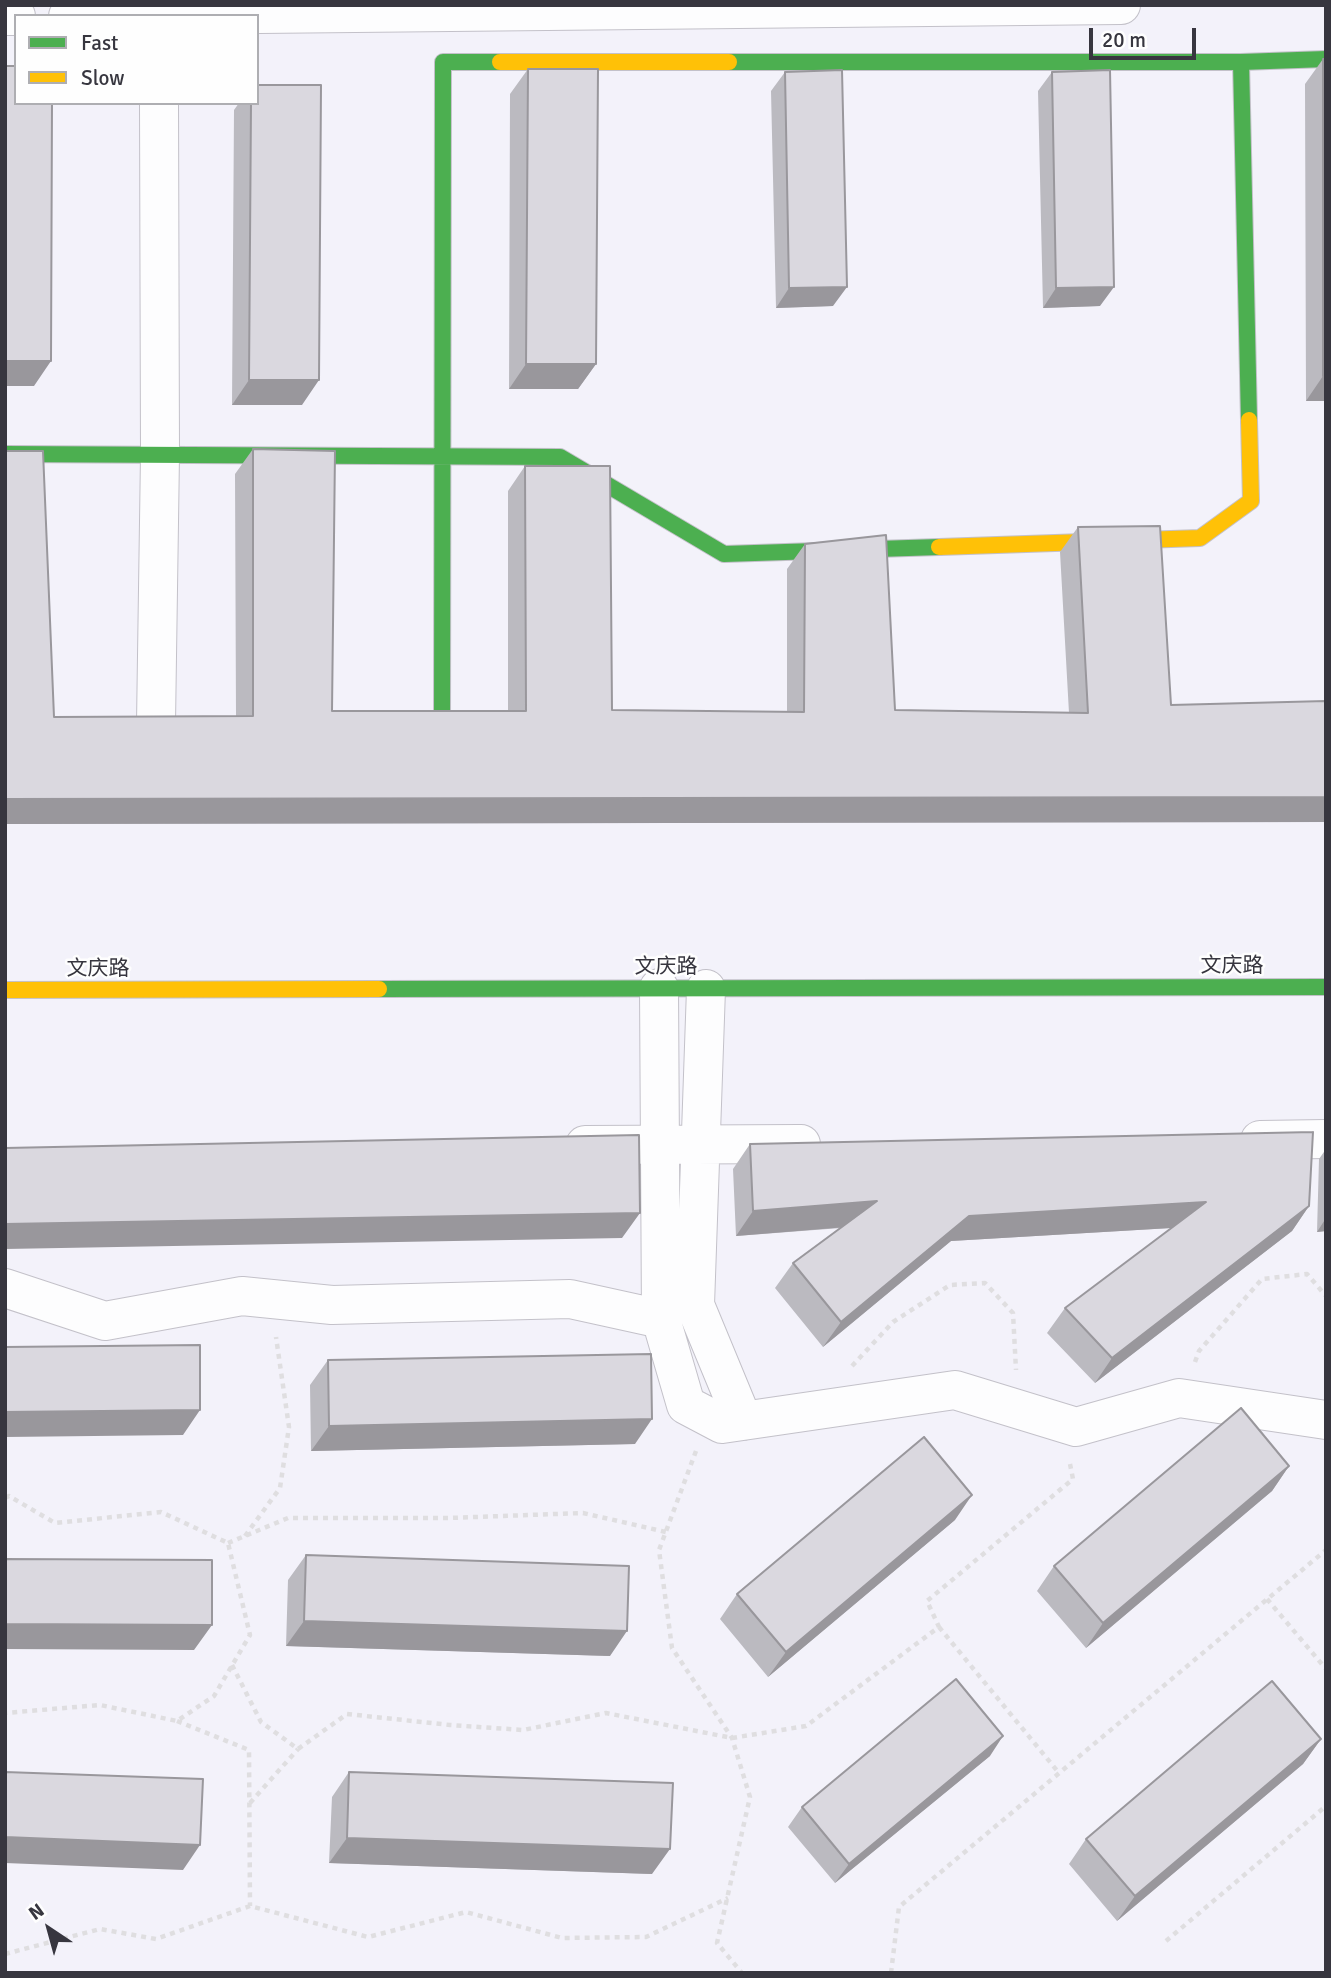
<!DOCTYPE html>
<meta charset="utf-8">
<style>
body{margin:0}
#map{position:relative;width:1331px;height:1978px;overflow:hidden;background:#f3f2fa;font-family:Signika,sans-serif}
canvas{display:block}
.frame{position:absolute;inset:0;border:7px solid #37363f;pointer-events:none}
.legend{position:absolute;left:14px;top:14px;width:245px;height:91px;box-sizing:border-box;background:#fefefe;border:2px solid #aeaeb2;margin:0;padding:9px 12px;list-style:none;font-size:21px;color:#37363f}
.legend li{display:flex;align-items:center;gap:14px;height:35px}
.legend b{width:35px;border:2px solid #aeaeb2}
.north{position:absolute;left:14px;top:1894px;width:70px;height:70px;-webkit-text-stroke:5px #fefefe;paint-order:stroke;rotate:324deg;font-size:19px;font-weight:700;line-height:28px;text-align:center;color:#37363f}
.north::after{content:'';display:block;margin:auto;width:24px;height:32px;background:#37363f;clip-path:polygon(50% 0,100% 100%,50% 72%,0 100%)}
.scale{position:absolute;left:1089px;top:28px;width:107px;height:32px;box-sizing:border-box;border:4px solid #37363f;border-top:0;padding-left:9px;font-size:21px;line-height:24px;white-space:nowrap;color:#37363f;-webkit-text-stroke:5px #fefefe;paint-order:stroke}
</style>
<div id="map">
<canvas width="1331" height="1978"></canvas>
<div class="frame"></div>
<ul class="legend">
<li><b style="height:9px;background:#4caf50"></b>Fast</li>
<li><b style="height:9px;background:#ffc107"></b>Slow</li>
</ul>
<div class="north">N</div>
<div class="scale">20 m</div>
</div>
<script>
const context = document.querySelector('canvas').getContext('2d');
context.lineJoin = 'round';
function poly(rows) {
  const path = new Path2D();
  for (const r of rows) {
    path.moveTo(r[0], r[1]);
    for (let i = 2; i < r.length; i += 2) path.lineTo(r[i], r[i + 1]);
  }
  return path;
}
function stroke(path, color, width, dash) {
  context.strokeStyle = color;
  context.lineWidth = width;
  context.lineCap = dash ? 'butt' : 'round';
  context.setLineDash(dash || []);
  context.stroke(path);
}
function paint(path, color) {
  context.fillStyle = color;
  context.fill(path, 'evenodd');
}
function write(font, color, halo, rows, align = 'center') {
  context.font = font + ' Signika,"Noto Sans SC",sans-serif';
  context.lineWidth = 5;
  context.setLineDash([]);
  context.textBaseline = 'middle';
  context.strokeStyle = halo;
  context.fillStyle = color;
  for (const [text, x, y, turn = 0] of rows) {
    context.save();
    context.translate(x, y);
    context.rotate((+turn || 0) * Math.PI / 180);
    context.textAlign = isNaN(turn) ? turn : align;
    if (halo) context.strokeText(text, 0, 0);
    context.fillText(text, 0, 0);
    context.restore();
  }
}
const path = poly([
 [1195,1362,1199,1351,1262,1279,1307,1274,1326,1296],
 [852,1366,893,1322,950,1285,985,1283,1013,1313,1016,1370],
 [696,1451,659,1550,672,1648,732,1738,750,1797,717,1943,742,1973],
 [5,1498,9,1496,55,1523,161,1512,228,1543,250,1635,214,1696,177,1721,100,1705,5,1713],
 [245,1536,280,1488,289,1427,276,1337],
 [228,1543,288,1518,448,1518,583,1513,666,1532],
 [1267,1599,1326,1669],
 [939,1627,1059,1773],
 [232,1665,261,1722,298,1749,347,1714,450,1725,523,1730,606,1713,732,1738,806,1726,939,1627,927,1601,1073,1479,1070,1464],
 [177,1721,249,1750,250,1906],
 [250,1803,298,1749],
 [1166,1941,1326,1806],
 [5,1954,100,1929,156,1939,250,1906,368,1937,466,1912,562,1938,646,1937,728,1898],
 [891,1973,899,1907,1326,1550]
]);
const street = poly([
 [5,16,16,16],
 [68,16,1121,5],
 [156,723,160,455,159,103],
 [706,989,695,1305,743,1421],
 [1260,1140,1326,1139],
 [585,1145,801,1144],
 [5,1288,105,1321,242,1296,332,1305,570,1299,661,1319,659,988],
 [661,1319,686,1405,722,1424,955,1390,1076,1427,1179,1398,1326,1420]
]);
const fast = poly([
 [729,62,1241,62,1326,59],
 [1241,62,1249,420],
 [5,454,560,457,724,554,939,547],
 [442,720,443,62,500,62],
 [379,989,1326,987]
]);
const slow = poly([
 [500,62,729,62],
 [939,547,1200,538,1251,501,1249,420],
 [5,990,379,989]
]);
const wall = poly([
 [1323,59,1326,401,1306,401,1305,84],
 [528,69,596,364,578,389,509,389,510,94],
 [785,72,833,306,776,308,771,91],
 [1052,72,1100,306,1043,308,1038,91],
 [239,103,257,103,302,405,232,405,234,110],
 [253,449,332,711,508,711,508,491,525,466,612,710,787,712,787,569,805,544,895,710,1069,713,1060,552,1078,527,1171,705,1326,701,1326,822,5,824,5,451,54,717,236,716,235,474],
 [750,1144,1309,1206,1292,1231,1095,1383,1047,1333,1065,1308,1171,1228,951,1241,823,1347,775,1288,793,1263,841,1228,736,1236,733,1169],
 [1326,1149,1326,1231,1317,1232,1319,1159],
 [328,1360,635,1444,311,1451,310,1385],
 [1289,1466,1272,1491,1086,1648,1037,1591,1054,1566],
 [955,1520,768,1677,720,1619,737,1594],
 [306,1555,610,1656,286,1646,288,1580],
 [1321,1739,1303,1764,1117,1921,1069,1864,1086,1839],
 [990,1756,835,1883,788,1827,802,1807],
 [349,1772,652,1874,329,1863,332,1797]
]);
const shadedWall = poly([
 [847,287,833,306,776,308,789,288],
 [1114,287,1100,306,1043,308,1056,288],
 [5,361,51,361,34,386,5,386],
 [526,364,596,364,578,389,509,389],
 [1323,376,1326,376,1326,401,1306,401],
 [249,380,319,380,302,405,232,405],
 [1326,797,1326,822,5,824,5,799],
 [877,1201,859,1226,736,1236,753,1211],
 [1206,1202,1188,1227,951,1241,823,1347,841,1322,969,1216],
 [1309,1206,1292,1231,1095,1383,1112,1358],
 [640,1213,622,1238,5,1249,5,1224],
 [1326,1218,1326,1231,1317,1232],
 [200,1410,183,1435,5,1437,5,1412],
 [652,1419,635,1444,311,1451,329,1426],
 [1289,1466,1272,1491,1086,1648,1103,1623],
 [972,1495,955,1520,768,1677,786,1652],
 [304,1621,627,1631,610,1656,286,1646],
 [5,1624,212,1625,194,1650,5,1649],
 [1003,1736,990,1756,835,1883,849,1864],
 [1321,1739,1303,1764,1117,1921,1135,1896],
 [5,1837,200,1845,183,1870,5,1863],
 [347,1838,670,1849,652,1874,329,1863]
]);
const building = poly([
 [1323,59,1326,59,1326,376,1323,376,1323,59],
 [5,66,16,66,16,103,52,103,51,361,5,361,5,66],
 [528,69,598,69,596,364,526,364,528,69],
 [842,70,847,287,789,288,785,72,842,70],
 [1110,70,1114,287,1056,288,1052,72,1110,70],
 [257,85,321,85,319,380,249,380,251,103,257,103,257,85],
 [253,449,335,451,332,711,526,711,525,466,610,466,612,710,804,712,805,544,886,535,895,710,1088,713,1078,527,1160,526,1171,705,1326,701,1326,797,5,799,5,451,43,451,54,717,253,716,253,449],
 [1313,1132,1309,1206,1112,1358,1065,1308,1206,1202,969,1216,841,1322,793,1263,877,1201,753,1211,750,1144,1313,1132],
 [639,1135,640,1213,5,1224,5,1148,639,1135],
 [200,1345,200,1410,5,1412,5,1347,200,1345],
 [651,1354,652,1419,329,1426,328,1360,651,1354],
 [1241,1408,1289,1466,1103,1623,1054,1566,1241,1408],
 [924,1437,972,1495,786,1652,737,1594,924,1437],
 [306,1555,629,1566,627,1631,304,1621,306,1555],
 [5,1559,212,1560,212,1625,5,1624,5,1559],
 [956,1679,1003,1736,849,1864,802,1807,956,1679],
 [1272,1681,1321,1739,1135,1896,1086,1839,1272,1681],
 [5,1772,203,1779,200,1845,5,1837,5,1772],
 [349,1772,673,1783,670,1849,347,1838,349,1772]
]);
const streetNames = [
 ["文庆路",1232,966],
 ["文庆路",666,967],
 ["文庆路",98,969]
];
stroke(street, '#c3c1c9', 40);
stroke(fast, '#c3c1c9', 18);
stroke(slow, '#c3c1c9', 18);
stroke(path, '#dfdee0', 4.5, [5, 5]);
stroke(street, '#fdfdfe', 38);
stroke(fast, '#4caf50', 16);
stroke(slow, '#ffc107', 16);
paint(wall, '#bbbac0');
paint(shadedWall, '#99979c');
paint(building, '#dad8df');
stroke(building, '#99979c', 2);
write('21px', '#37363f', '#fefefe', streetNames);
</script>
